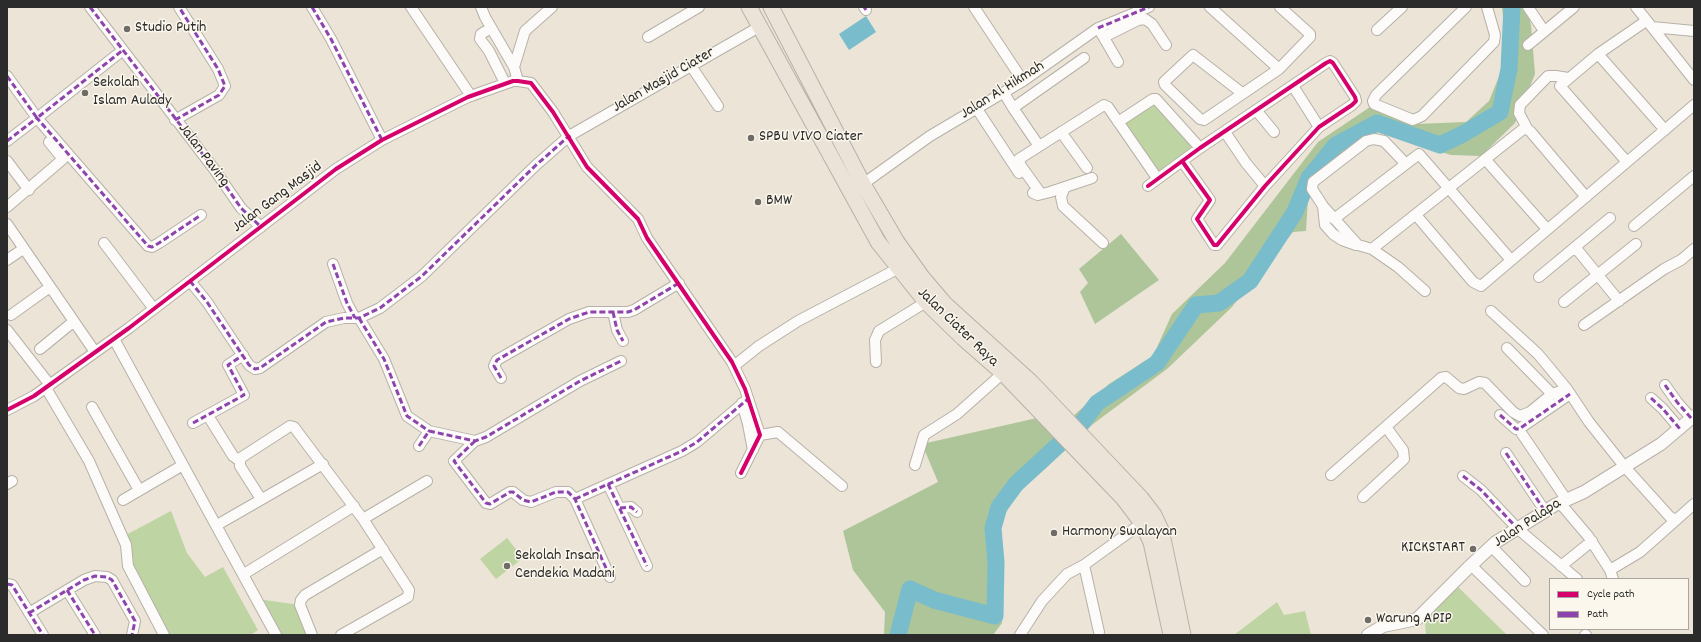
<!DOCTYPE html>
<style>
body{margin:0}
#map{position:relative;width:1701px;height:642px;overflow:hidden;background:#ece4d7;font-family:Dekko,sans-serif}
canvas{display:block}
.frame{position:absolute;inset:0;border:8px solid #2b2b2b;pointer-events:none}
.legend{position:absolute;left:1549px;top:578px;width:140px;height:52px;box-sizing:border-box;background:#fbf7ec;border:1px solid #a8a59f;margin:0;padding:5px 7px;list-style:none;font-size:12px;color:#2b2b2b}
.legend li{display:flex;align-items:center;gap:8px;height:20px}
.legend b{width:20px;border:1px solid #a8a59f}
</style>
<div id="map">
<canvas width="1701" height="642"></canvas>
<div class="frame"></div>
<ul class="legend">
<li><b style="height:5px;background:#d6006c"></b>Cycle path</li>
<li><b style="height:5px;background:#8e44ad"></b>Path</li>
</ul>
</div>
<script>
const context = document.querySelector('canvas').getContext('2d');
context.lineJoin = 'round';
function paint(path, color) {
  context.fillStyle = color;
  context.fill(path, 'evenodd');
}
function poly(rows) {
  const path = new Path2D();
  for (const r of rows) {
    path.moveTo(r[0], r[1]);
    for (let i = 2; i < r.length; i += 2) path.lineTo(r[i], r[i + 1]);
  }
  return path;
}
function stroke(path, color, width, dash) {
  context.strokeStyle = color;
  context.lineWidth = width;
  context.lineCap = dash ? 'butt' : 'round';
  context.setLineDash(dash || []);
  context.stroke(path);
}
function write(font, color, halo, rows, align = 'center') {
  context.font = font + ' Dekko,sans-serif';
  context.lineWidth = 3;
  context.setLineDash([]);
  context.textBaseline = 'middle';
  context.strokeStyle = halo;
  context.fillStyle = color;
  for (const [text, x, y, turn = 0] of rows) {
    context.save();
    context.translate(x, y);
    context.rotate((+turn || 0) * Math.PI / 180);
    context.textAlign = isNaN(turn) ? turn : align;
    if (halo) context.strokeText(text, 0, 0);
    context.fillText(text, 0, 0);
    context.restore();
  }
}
const green = poly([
 [1153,99,1200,148,1155,180,1118,122],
 [171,511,187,553,205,577,223,567,258,630,251,635,167,635,126,555,121,550,124,536],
 [507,538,523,558,496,579,480,559],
 [1455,584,1507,635,1426,635,1424,612],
 [257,599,300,605,312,635,276,635],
 [1277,602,1284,615,1305,611,1311,635,1234,635]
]);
const forest = poly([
 [1502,7,1526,7,1531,25,1535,74,1515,123,1481,156,1451,155,1377,132,1327,169,1308,199,1306,231,1293,232,1231,308,1167,369,1093,424,1045,469,1016,494,1002,520,998,543,1002,623,993,635,884,635,885,612,853,570,843,531,938,482,922,444,1037,418,1053,434,1109,384,1153,356,1172,314,1225,263,1318,142,1370,107,1417,124,1466,122,1489,101,1507,57],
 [1121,234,1159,280,1095,324,1080,292,1088,283,1079,269]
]);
const water = poly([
 [866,16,876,32,849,50,839,34]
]);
const river = poly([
 [898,635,910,589,934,600,995,616,996,562,993,528,999,507,1016,484,1082,423,1097,403,1157,363,1196,305,1219,303,1250,281,1295,212,1309,178,1336,145,1377,123,1440,145,1463,134,1500,112,1509,69,1512,7]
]);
const minor = poly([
 [90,7,214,169,241,208,261,227],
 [312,7,331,39,382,140],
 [411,7,471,96],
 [481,7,485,17,514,67,518,81],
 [864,7,866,10],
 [974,7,1023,81],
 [1210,7,1279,69],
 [1466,7,1376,95,1373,101,1374,104,1413,120,1422,116,1494,42,1495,35,1487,7],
 [1528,7,1544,31],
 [1636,7,1694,80],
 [1652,27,1694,31],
 [1377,30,1402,7],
 [486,31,481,34,480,39,489,51,505,83],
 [1100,31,1118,62],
 [648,37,699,7],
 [1104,37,1138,20,1145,19,1152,24,1166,45],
 [1528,45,1574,7],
 [1598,54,1665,130],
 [691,66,718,106],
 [514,67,525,31,552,7],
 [7,76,37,118,123,50],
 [1293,86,1319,127],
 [1004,93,1013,108,1084,58],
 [1242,93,1193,55,1164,82,1165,85,1200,119,1204,120,1279,69,1310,37,1310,34,1280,7],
 [1013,108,1039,146],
 [977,109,1019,173],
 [1256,110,1274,132],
 [175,120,219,95,225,86,218,69,179,7],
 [1118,122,1153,99,1156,99,1200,148],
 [1528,130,1519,113,1520,105,1548,76,1556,76,1568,78],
 [1061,132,1087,168],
 [1225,132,1246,163,1265,186],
 [7,141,37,118,148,246,152,247,159,243,201,215],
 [1485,159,1547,229],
 [7,161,29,190],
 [1627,162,1560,86,1598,54,1646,21],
 [1406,164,1384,141,1374,139,1366,141,1313,182,1312,189,1323,206,1358,245,1372,249,1398,267,1425,291],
 [863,184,930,136,1023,81,1098,28,1149,7],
 [1148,186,1200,148,1326,63,1330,61,1333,63,1355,97,1356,101,1352,105,1319,127,1265,186,1217,245,1214,245,1197,219,1210,200,1182,161],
 [1065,187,1061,197,1063,206,1103,243],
 [1039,191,1021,166,1019,159,1104,105,1108,107,1157,178],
 [1033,193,1038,195,1050,192,1092,178],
 [1323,206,1325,225,1333,234,1342,240,1356,245],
 [7,207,63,159,49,142],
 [1416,215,1473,282,1481,286,1694,105],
 [1334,219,1419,154,1511,260],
 [7,224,95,352],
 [1634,226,1694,176],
 [104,243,154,309],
 [1575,247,1619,301],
 [1372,249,1522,130,1526,129,1530,131,1586,197],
 [7,260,23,249],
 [333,264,347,303,355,318],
 [1539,277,1610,218],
 [190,281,207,302,249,365,255,369,260,368,326,322,344,318,359,318,380,308,422,276,535,166,569,136,759,27],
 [1564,302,1636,244],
 [1491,311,1538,354,1567,389,1589,422,1624,466,1670,517,1676,520,1694,504],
 [613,312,617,330,623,341],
 [11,315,50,287],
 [359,318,384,359,407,416,429,431],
 [1584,325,1664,269,1681,260,1694,249],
 [7,330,50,385],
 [114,339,276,635],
 [1507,348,1552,394],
 [40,349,73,322],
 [876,362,875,340,879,331,926,302],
 [734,366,759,346,798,321,899,268],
 [501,378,494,366,497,360,569,319,589,312,628,312,634,310,679,283],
 [1665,385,1677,402,1692,419],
 [46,388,89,461,126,545,128,566,164,635],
 [1651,398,1663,409,1680,429],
 [742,403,748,424,753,450],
 [92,407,139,490],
 [7,410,34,396,129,328,336,169,382,140,468,97,513,81,518,81,531,83,553,112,587,167,638,219,647,238,732,362,745,389,760,435,741,473],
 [1500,415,1516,429,1519,429,1570,394],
 [210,419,233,456,240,461],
 [193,423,244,395,228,365,243,355],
 [1522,434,1566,499],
 [760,435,778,432,842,486],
 [475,441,454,461,486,503,490,504,510,492,513,492,523,500,531,502,556,492,568,492,575,499,610,577],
 [419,446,429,431,475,441,486,437,580,381,621,361],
 [1506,453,1545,511],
 [915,465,924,435,957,414,1003,373],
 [1331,475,1441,378,1446,377,1459,388,1464,389,1479,382,1485,383,1513,412,1520,416,1530,412,1552,394,1567,389],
 [1463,476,1481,490,1518,529,1577,579],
 [7,484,12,481],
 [608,484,647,566],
 [1363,497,1404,459,1403,450,1386,427],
 [261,499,240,466,240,461,242,457,290,426,294,427,363,519,409,590,408,597,341,635],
 [575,499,682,451,697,442,748,399],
 [123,500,183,465],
 [1560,503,1588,536,1610,570],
 [620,508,631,507,637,512],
 [363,519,427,481],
 [217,525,323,464],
 [1491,546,1525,581],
 [1084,565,1099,632],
 [1561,566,1592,541],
 [1476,570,1543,635],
 [244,574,354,506],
 [1613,579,1610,570,1640,552,1676,520],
 [7,584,12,585,43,635],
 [67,590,95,635],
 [29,613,84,580,95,576,107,577,112,580,135,621,132,635],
 [312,635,300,605,301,600,305,595,383,549],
 [1020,635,1042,601,1067,574,1084,565,1142,523],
 [1585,635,1586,635]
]);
const tertiary = poly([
 [1368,635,1383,626,1417,619,1468,568,1496,542,1555,505,1584,492,1661,444,1694,416]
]);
const primary = poly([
 [749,7,878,242,926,302,963,338,1003,373,1123,498,1142,523,1151,542,1171,635],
 [771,7,863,184,897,242,922,277,945,304,1031,382,1141,498,1154,515,1161,530,1165,548,1183,635]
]);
const quiet = poly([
 [90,7,214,169,241,208,261,227],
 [312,7,331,39,382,140],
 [864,7,866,10],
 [1098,28,1149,7],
 [7,76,37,118,123,50],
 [175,120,219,95,225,86,218,69,179,7],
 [7,141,37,118,148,246,152,247,159,243,201,215],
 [333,264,347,303,355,318],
 [190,281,207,302,249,365,255,369,260,368,326,322,344,318,359,318,380,308,422,276,535,166,569,136,570,138],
 [613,312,617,330,623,341],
 [359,318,384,359,407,416,429,431],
 [501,378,494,366,497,360,569,319,589,312,628,312,634,310,679,283],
 [1665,385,1677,402,1692,419],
 [1651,398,1663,409,1680,429],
 [1500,415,1516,429,1519,429,1570,394],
 [193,423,244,395,228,365,243,355],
 [475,441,454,461,486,503,490,504,510,492,513,492,523,500,531,502,556,492,568,492,575,499,610,577],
 [419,446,429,431,475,441,486,437,580,381,621,361],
 [1506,453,1545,511],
 [1463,476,1481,490,1518,529],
 [608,484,647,566],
 [575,499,682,451,697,442,748,399],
 [620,508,631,507,637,512],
 [7,584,12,585,43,635],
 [67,590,95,635],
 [29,613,84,580,95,576,107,577,112,580,135,621,132,635]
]);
const cycleway = poly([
 [1148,186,1200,148,1326,63,1330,61,1333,63,1355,97,1356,101,1352,105,1319,127,1265,186,1217,245,1214,245,1197,219,1210,200,1182,161],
 [7,410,34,396,129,328,336,169,382,140,468,97,513,81,518,81,531,83,553,112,587,167,638,219,647,238,732,362,745,389,760,435,741,473]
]);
const markers = [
 [127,29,4,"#6f6c67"],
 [85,93,4,"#6f6c67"],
 [751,138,4,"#6f6c67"],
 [758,202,4,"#6f6c67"],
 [1054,533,4,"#6f6c67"],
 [1473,549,4,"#6f6c67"],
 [507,566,4,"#6f6c67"],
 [1368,620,4,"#6f6c67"]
];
const poiNames = [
 ["Studio Putih",135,29],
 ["Sekolah",93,84],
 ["Islam Aulady",93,102],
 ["SPBU VIVO Ciater",759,138],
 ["BMW",766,202],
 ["Harmony Swalayan",1062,533],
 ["KICKSTART",1465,549,"right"],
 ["Sekolah Insan",515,557],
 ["Cendekia Madani",515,575],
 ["Warung APIP",1376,620]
];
const streetNames = [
 ["Jalan Masjid Ciater",664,81,-30],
 ["Jalan Al Hikmah",1003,91,-32],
 ["Jalan Paving",203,156,53],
 ["Jalan Gang Masjid",278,198,-37],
 ["Jalan Ciater Raya",957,328,44],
 ["Jalan Palapa",1528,524,-33]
];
paint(green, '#bed4a2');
paint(forest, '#adc599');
paint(water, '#79bccc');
stroke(river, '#79bccc', 17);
stroke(minor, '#b6b1a8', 12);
stroke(tertiary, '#b6b1a8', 14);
stroke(primary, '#b6b1a8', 17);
stroke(minor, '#fcfbf9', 10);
stroke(tertiary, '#fcfbf9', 12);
stroke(primary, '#ebe3d8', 15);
stroke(quiet, '#8e44ad', 3, [6, 3]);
stroke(cycleway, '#d6006c', 4);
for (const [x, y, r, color] of markers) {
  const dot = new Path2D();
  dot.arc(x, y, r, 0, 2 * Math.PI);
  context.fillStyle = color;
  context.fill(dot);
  stroke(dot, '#fbf7ec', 1.5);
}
write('16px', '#2b2b2b', '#fbf7ec', poiNames, 'left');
write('16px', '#2b2b2b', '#fbf7ec', streetNames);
</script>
